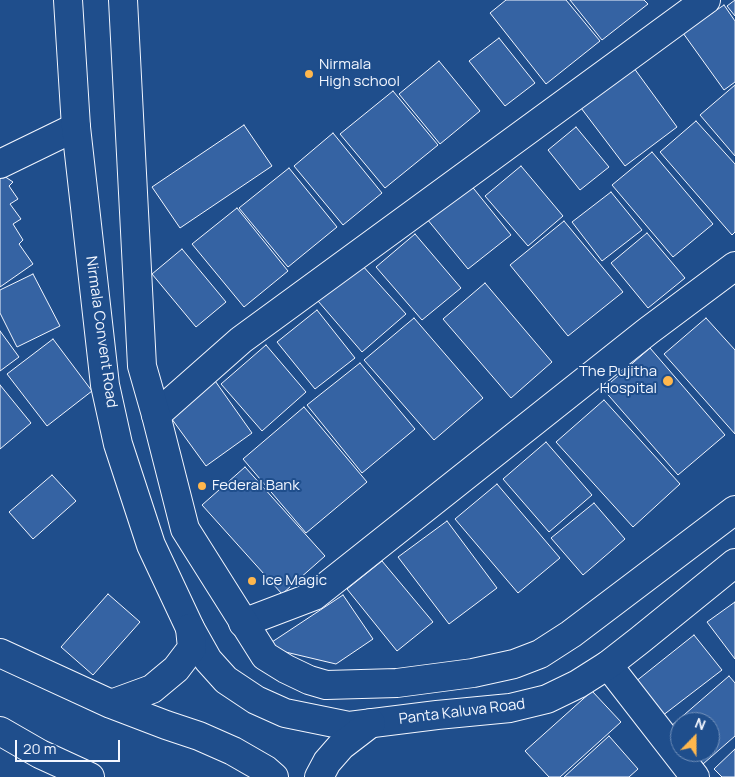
<!DOCTYPE html>
<style>
body{margin:0}
#map{position:relative;width:735px;height:777px;overflow:hidden;background:#1f4e8c;font-family:Manrope,sans-serif}
canvas{display:block}
.north{position:absolute;left:670px;top:712px;width:50px;height:50px;box-sizing:border-box;background:#1f4e8c;border:1px solid #7391ba;border-radius:50%;rotate:22deg;font-size:14px;font-weight:700;line-height:20px;text-align:center;color:#f2f6ff}
.north::after{content:'';display:block;margin:auto;width:18px;height:22px;background:#ffb74d;clip-path:polygon(50% 0,100% 100%,50% 72%,0 100%)}
.scale{position:absolute;left:15px;top:740px;width:105px;height:22px;box-sizing:border-box;border:2px solid #f2f6ff;border-top:0;padding-left:6px;font-size:15px;line-height:18px;white-space:nowrap;color:#f2f6ff;-webkit-text-stroke:4px #1f4e8c;paint-order:stroke}
</style>
<div id="map">
<canvas width="735" height="777"></canvas>
<div class="north">N</div>
<div class="scale">20 m</div>
</div>
<script>
const context = document.querySelector('canvas').getContext('2d');
context.lineJoin = 'round';
function paint(path, color) {
  context.fillStyle = color;
  context.fill(path, 'evenodd');
}
function poly(rows) {
  const path = new Path2D();
  for (const r of rows) {
    path.moveTo(r[0], r[1]);
    for (let i = 2; i < r.length; i += 2) path.lineTo(r[i], r[i + 1]);
  }
  return path;
}
function stroke(path, color, width, dash) {
  context.strokeStyle = color;
  context.lineWidth = width;
  context.lineCap = dash ? 'butt' : 'round';
  context.setLineDash(dash || []);
  context.stroke(path);
}
function write(font, color, halo, rows, align = 'center') {
  context.font = font + ' Manrope,sans-serif';
  context.lineWidth = 4;
  context.setLineDash([]);
  context.textBaseline = 'middle';
  context.strokeStyle = halo;
  context.fillStyle = color;
  for (const [text, x, y, turn = 0] of rows) {
    context.save();
    context.translate(x, y);
    context.rotate((+turn || 0) * Math.PI / 180);
    context.textAlign = isNaN(turn) ? turn : align;
    if (halo) context.strokeText(text, 0, 0);
    context.fillText(text, 0, 0);
    context.restore();
  }
}
const building = poly([
 [506,0,566,0,600,41,546,84,490,13,506,0],
 [570,0,644,0,648,4,602,40,570,0],
 [735,0,735,16,727,6,735,0],
 [724,5,735,21,735,82,724,90,683,33,724,5],
 [499,38,535,83,505,106,469,61,499,38],
 [439,61,480,111,440,144,399,94,439,61],
 [631,64,677,127,625,166,578,104,631,64],
 [735,85,735,156,700,115,735,85],
 [393,91,438,145,385,188,340,134,393,91],
 [696,121,735,164,735,232,732,235,660,152,696,121],
 [244,125,272,166,180,228,152,187,244,125],
 [576,127,609,167,580,190,548,150,576,127],
 [333,133,382,193,343,225,294,166,333,133],
 [652,152,713,224,673,257,612,185,652,152],
 [521,166,563,216,528,246,485,196,521,166],
 [289,168,337,227,288,267,239,208,289,168],
 [0,174,1,174,13,182,9,186,18,199,10,204,21,219,13,224,23,240,19,244,33,264,0,287,0,174],
 [470,184,511,235,468,269,427,219,470,184],
 [611,192,642,230,602,261,572,222,611,192],
 [237,208,288,271,244,307,192,244,237,208],
 [564,221,623,292,568,336,510,265,564,221],
 [647,233,685,278,648,308,611,263,647,233],
 [415,234,461,288,422,320,376,267,415,234],
 [182,249,226,302,196,327,152,274,182,249],
 [361,264,406,314,362,352,318,301,361,264],
 [33,274,60,326,17,347,0,313,0,290,33,274],
 [485,283,552,362,511,398,443,319,485,283],
 [317,310,355,358,315,389,277,342,317,310],
 [414,318,483,398,434,440,364,360,414,318],
 [706,318,735,350,735,434,664,354,706,318],
 [0,331,19,357,0,371,0,331],
 [53,339,92,391,47,426,7,374,53,339],
 [266,345,306,392,262,431,221,384,266,345],
 [650,348,725,435,678,475,603,389,650,348],
 [360,363,415,429,362,473,307,405,360,363],
 [213,378,252,433,206,466,166,411,213,378],
 [0,385,31,423,0,449,0,385],
 [604,400,680,484,633,527,556,442,604,400],
 [304,407,367,482,306,533,243,459,304,407],
 [546,442,592,495,549,532,503,479,546,442],
 [245,467,325,556,282,594,202,505,245,467],
 [52,475,76,501,33,539,9,512,52,475],
 [497,484,560,558,518,593,455,519,497,484],
 [594,503,625,539,583,575,551,538,594,503],
 [447,521,497,588,449,624,398,557,447,521],
 [382,561,433,622,397,651,347,589,382,561],
 [108,594,140,622,93,675,61,647,108,594],
 [343,595,373,639,336,664,277,650,272,642,343,595],
 [735,602,735,659,707,622,735,602],
 [694,635,722,670,662,716,635,682,694,635],
 [729,676,735,683,735,736,703,764,693,752,710,752,710,722,680,722,680,738,670,727,729,676],
 [592,691,621,722,560,777,549,777,525,751,592,691],
 [609,736,638,769,629,777,564,777,609,736],
 [735,749,735,777,722,777,714,769,735,749]
]);
const minor = poly([
 [0,164,76,127],
 [156,415,241,340,706,0],
 [243,623,314,596,648,331,735,266],
 [608,665,695,777]
]);
const tertiary = poly([
 [68,0,76,127,105,385,118,444,151,545,190,628,208,660,226,680,256,700,285,713,349,726,437,715,510,708,547,699,578,684,608,665,640,640,735,563],
 [123,0,142,366,156,415,185,529,265,656,286,669,309,680,326,685,397,683,473,673,514,664,540,654,571,634,735,510]
]);
const trunk = poly([
 [0,653,111,704,166,725,199,736,233,751,266,770,274,777],
 [111,704,152,689,176,669,192,648,190,628],
 [0,731,40,754,90,777],
 [319,777,327,762,341,746,371,723]
]);
const markers = [
 [309,74,5,"#ffb74d"],
 [668,381,6,"#ffb74d"],
 [202,486,5,"#ffb74d"],
 [252,581,5,"#ffb74d"]
];
const poiNames = [
 ["Nirmala",319,65],
 ["High school",319,82],
 ["The Pujitha",657,372,"right"],
 ["Hospital",657,389,"right"],
 ["Federal Bank",212,486],
 ["Ice Magic",262,581]
];
const streetNames = [
 ["Nirmala Convent Road",101,332,82],
 ["Panta Kaluva Road",462,712,-7]
];
paint(building, '#3563a3');
stroke(building, '#f2f6ff', 1);
stroke(minor, '#f2f6ff', 30);
stroke(tertiary, '#f2f6ff', 30);
stroke(trunk, '#f2f6ff', 30);
stroke(minor, '#1f4e8c', 28);
stroke(tertiary, '#1f4e8c', 28);
stroke(trunk, '#1f4e8c', 28);
for (const [x, y, r, color] of markers) {
  const dot = new Path2D();
  dot.arc(x, y, r, 0, 2 * Math.PI);
  context.fillStyle = color;
  context.fill(dot);
  stroke(dot, '#1f4e8c', 2);
}
write('15px', '#f2f6ff', '#1f4e8c', poiNames, 'left');
write('15px', '#f2f6ff', '#1f4e8c', streetNames);
</script>
